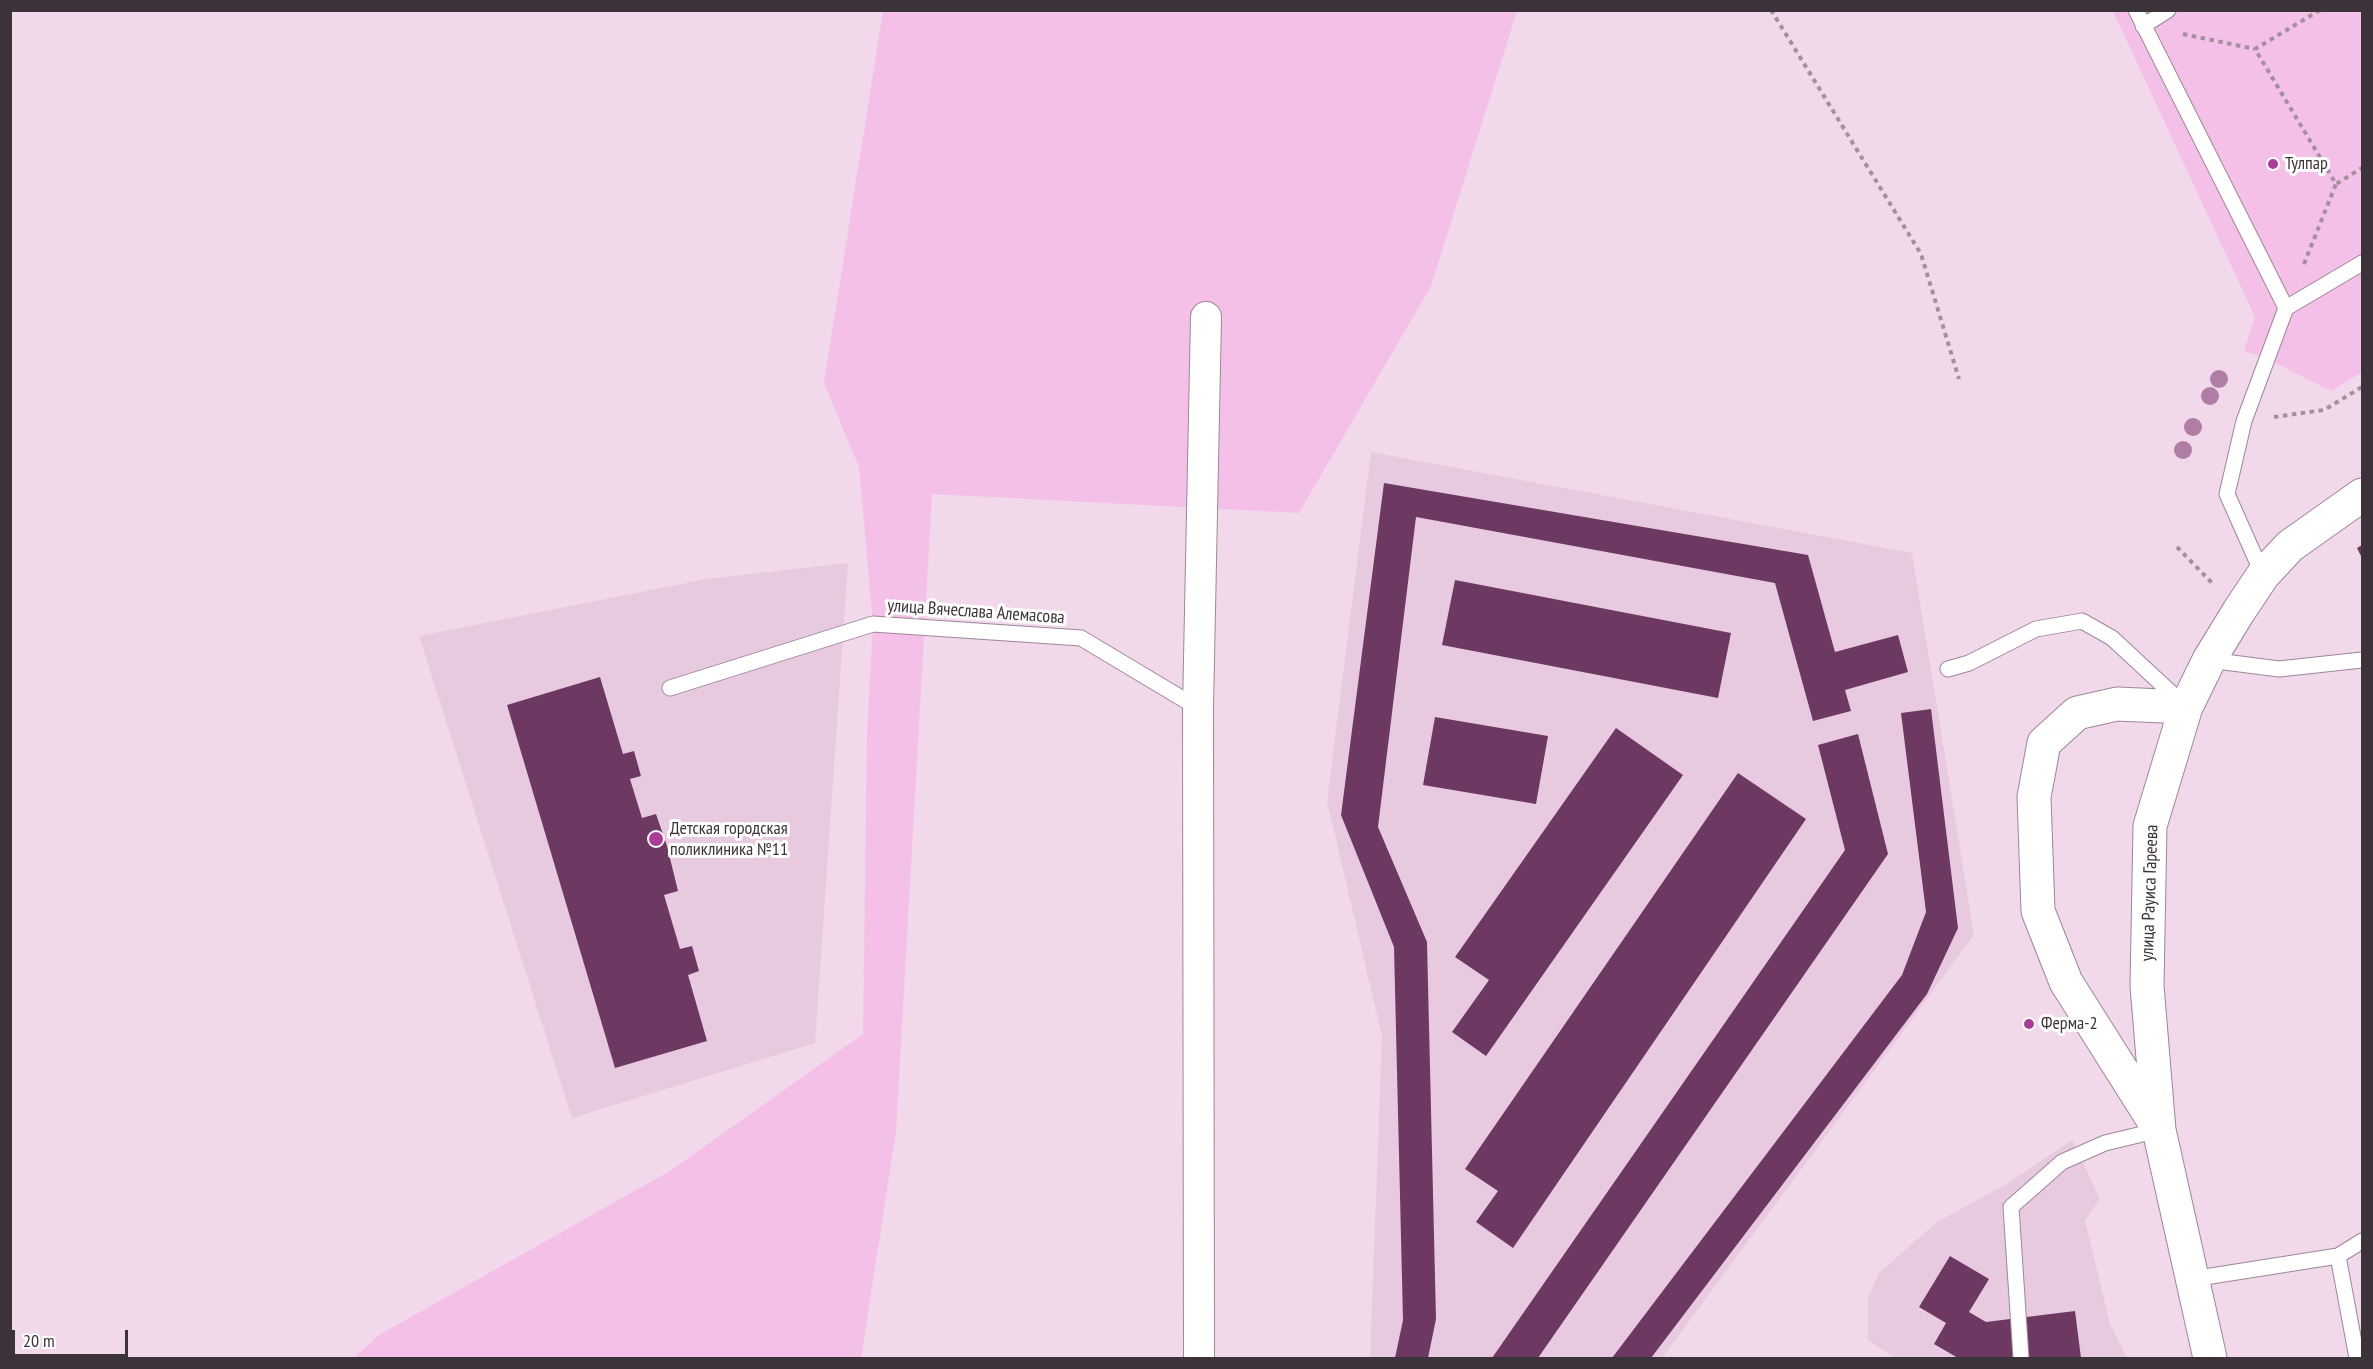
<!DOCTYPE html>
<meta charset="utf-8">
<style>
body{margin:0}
#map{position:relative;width:2373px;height:1369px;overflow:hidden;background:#f1d8ea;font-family:"PT Sans Narrow",sans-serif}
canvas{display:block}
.frame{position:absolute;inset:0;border:12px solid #3c333a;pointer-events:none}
.scale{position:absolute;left:12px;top:1330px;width:116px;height:27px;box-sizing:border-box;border:3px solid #3c333a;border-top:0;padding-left:8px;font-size:18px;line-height:21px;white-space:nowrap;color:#3c333a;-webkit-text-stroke:4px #fff;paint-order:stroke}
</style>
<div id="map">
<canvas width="2373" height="1369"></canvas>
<div class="frame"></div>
<div class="scale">20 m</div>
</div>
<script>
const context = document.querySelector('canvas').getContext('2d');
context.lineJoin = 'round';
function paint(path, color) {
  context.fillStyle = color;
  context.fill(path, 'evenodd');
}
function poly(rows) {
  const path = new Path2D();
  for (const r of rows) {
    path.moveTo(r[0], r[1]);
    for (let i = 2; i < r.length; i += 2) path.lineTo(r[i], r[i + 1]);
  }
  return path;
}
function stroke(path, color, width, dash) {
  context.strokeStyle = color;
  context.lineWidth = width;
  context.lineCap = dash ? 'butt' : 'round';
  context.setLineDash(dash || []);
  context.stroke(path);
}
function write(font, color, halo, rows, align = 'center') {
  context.font = font + ' "PT Sans Narrow",sans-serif';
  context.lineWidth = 6;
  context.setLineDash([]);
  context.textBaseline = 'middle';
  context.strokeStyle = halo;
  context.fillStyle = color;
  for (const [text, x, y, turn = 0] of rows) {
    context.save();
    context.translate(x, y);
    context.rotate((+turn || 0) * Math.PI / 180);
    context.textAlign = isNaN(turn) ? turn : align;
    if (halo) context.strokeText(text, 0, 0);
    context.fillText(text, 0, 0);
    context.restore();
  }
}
const built = poly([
 [1371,452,1912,553,1974,935,1662,1358,1370,1358,1382,1036,1327,801],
 [848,563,815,1043,572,1118,419,636,707,579],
 [2072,1140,2100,1199,2085,1220,2110,1324,2127,1358,1895,1358,1868,1340,1868,1299,1879,1273,1937,1222,2007,1184]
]);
const green = poly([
 [883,11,1517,11,1431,286,1299,513,932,494,896,1131,861,1358,354,1358,379,1335,670,1171,863,1034,867,734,873,624,859,467,824,383],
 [2113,11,2362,11,2362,372,2331,391,2266,358,2244,351,2255,317]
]);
const building = poly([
 [1384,483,1808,555,1835,652,1898,635,1908,672,1845,690,1851,711,1813,721,1775,583,1416,517,1378,827,1427,942,1436,1319,1428,1358,1395,1358,1403,1320,1394,947,1341,815],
 [2362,545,2362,558,2357,548],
 [1455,580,1731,633,1718,698,1442,645],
 [600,677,623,754,634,751,641,776,630,779,642,818,656,814,667,846,678,891,664,895,680,949,692,946,699,971,688,975,707,1041,615,1068,507,705],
 [1931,709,1958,928,1927,994,1651,1358,1612,1358,1902,975,1926,912,1901,713],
 [1435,717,1548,736,1536,804,1423,785],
 [1616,728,1683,775,1486,1056,1452,1032,1489,980,1455,957],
 [1858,734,1888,854,1538,1358,1492,1358,1845,850,1818,745],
 [1738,773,1806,819,1513,1248,1476,1222,1498,1191,1465,1169],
 [1950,1256,1989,1279,1969,1312,1986,1322,2075,1311,2081,1358,1958,1358,1934,1344,1946,1323,1919,1307]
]);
const path = poly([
 [1771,10,1921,254,1959,379],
 [2320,10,2255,49,2336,184,2362,168],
 [2183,34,2255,49],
 [2304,264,2336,184],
 [2274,417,2324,410,2362,387],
 [2177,547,2214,585]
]);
const lane = poly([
 [2136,10,2286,308,2362,263],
 [2143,26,2168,10],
 [2263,575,2227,494,2244,421,2286,308],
 [2209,660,2279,669,2362,660],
 [1948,669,1969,663,2036,629,2082,621,2112,638,2182,703],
 [670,688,873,624,1081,638,1198,708],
 [2338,1256,2357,1358],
 [2192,1279,2338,1256,2362,1241],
 [2021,1358,2011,1207,2062,1162,2105,1143,2159,1130]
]);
const street = poly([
 [1199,1358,1198,708,1206,317]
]);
const secondary = poly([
 [2157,1126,2066,982,2038,911,2034,797,2044,743,2077,713,2117,704,2186,707],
 [2210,1358,2159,1130,2147,986,2150,826,2186,707,2209,660,2239,611,2263,575,2290,546,2362,495]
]);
const trees = [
 [2219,379],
 [2210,396],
 [2193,427],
 [2183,450]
];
const markers = [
 [2273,164,6,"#ad3c98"],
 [656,839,8,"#ad3c98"],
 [2029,1024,6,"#ad3c98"]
];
const poiNames = [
 ["Тулпар",2285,164],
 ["Детская городская",670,829],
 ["поликлиника №11",670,850],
 ["Ферма-2",2041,1024]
];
const streetNames = [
 ["улица Вячеслава Алемасова",976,612,4],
 ["улица Рауиса Гареева",2150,893,-88]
];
paint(built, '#e8cae0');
paint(green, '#f5c0e7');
paint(building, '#6d3861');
stroke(lane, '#9e8798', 17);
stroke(street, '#9e8798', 32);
stroke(secondary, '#9e8798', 35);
stroke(path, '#a2909d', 4, [4.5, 4.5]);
stroke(lane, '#fff', 15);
stroke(street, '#fff', 30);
stroke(secondary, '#fff', 33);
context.fillStyle = '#b07da5';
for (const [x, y] of trees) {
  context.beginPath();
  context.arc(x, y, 9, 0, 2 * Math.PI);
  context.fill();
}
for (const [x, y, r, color] of markers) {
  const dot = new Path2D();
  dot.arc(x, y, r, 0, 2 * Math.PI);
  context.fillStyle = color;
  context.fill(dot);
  stroke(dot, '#fff', 2);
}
write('18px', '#3c333a', '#fff', poiNames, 'left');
write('18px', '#3c333a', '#fff', streetNames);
</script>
